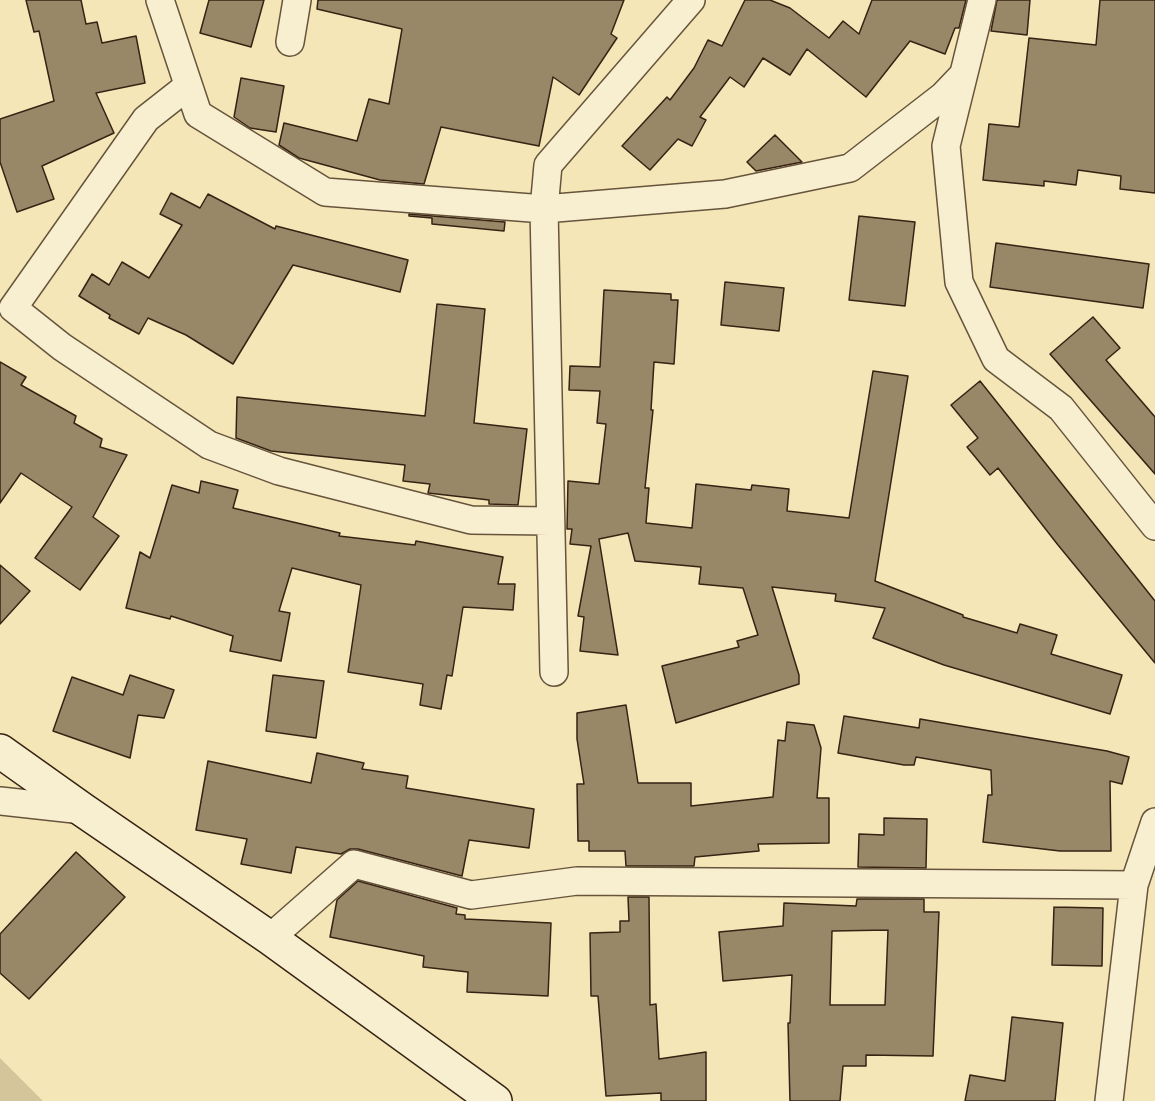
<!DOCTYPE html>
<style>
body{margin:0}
canvas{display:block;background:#f4e6b6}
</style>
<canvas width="1155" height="1101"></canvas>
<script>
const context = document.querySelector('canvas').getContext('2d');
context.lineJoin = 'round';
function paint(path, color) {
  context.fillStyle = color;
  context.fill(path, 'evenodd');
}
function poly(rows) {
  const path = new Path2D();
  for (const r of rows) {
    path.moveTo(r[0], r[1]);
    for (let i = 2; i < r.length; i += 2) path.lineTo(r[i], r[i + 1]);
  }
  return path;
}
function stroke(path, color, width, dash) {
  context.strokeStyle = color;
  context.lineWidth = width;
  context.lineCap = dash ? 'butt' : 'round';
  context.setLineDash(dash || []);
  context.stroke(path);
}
const green = poly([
 [0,1058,43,1101,0,1101]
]);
const building = poly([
 [26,0,81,0,86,24,97,22,102,43,136,36,145,83,96,93,114,133,42,166,54,199,17,212,0,162,0,119,54,101,39,31,34,32,26,0],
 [209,0,264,0,251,47,200,33,209,0],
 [318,0,624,0,611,34,617,38,579,95,553,77,539,146,441,127,424,184,380,180,299,158,279,145,284,123,357,141,369,99,389,104,402,29,317,9,318,0],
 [745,0,770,0,790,8,829,38,843,21,859,34,872,0,966,0,959,28,955,28,945,54,910,41,866,97,807,49,790,75,763,58,744,87,730,77,700,117,706,120,692,146,678,139,650,170,622,146,667,97,670,100,694,68,708,40,722,46,745,0],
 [997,0,1030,0,1027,35,991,31,997,0],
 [1100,0,1155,0,1155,193,1120,189,1121,176,1078,170,1076,185,1044,181,1044,186,983,180,989,124,1019,127,1029,38,1096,45,1100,0],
 [241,78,284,86,276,132,250,128,234,117,241,78],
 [775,135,802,162,756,171,747,162,775,135],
 [171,193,200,208,208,194,275,229,276,226,408,260,400,292,293,265,233,364,186,335,148,318,139,334,109,318,110,315,79,296,92,274,109,285,122,262,149,278,182,225,160,214,171,193],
 [409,214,505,222,504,231,432,224,432,218,409,216,409,214],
 [859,216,915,222,905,306,849,300,859,216],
 [996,243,1149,264,1143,308,990,287,996,243],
 [725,282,784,288,779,331,721,325,725,282],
 [604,290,671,294,671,300,678,300,674,364,654,362,651,410,653,410,645,488,649,488,646,523,692,528,696,484,751,490,752,485,789,489,787,511,849,518,873,371,908,376,875,581,963,615,963,617,1017,633,1020,624,1057,635,1051,654,1122,675,1110,714,944,665,873,638,885,608,835,601,836,594,772,587,799,675,799,684,676,723,662,666,739,647,737,641,758,635,743,588,699,584,701,567,635,561,628,533,599,539,618,655,580,651,584,617,578,616,591,546,570,544,572,529,567,529,568,481,599,484,606,424,597,423,600,391,569,390,570,366,600,367,604,290],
 [437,304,485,309,474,423,527,429,518,505,489,504,489,500,428,493,430,484,403,481,405,465,271,451,236,438,237,397,425,416,437,304],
 [1093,317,1120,348,1106,360,1155,417,1155,474,1050,354,1093,317],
 [0,362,26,377,21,385,76,416,74,423,102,439,100,447,127,455,93,517,119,536,80,590,35,558,72,507,21,473,0,503,0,362],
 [980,381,1155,601,1155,663,1058,545,998,468,990,475,967,447,978,438,951,405,980,381],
 [201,481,238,490,233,508,340,533,339,536,415,545,416,541,503,557,498,584,515,584,513,610,463,607,452,676,447,675,441,709,420,705,423,684,348,672,361,585,292,568,279,611,290,613,281,661,230,651,233,636,171,616,170,619,126,608,140,552,150,558,172,485,199,493,201,481],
 [0,565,30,591,0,624,0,565],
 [130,675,174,690,164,718,138,715,130,758,53,731,72,677,123,695,130,675],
 [273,675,324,681,316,738,266,731,273,675],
 [626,705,638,783,691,783,691,806,773,797,778,740,785,741,787,722,814,725,821,748,817,798,829,798,829,843,758,844,759,851,695,857,694,866,626,866,625,851,589,851,589,841,578,841,577,784,584,784,577,739,577,713,626,705],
 [844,716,919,728,920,719,1107,751,1129,757,1122,784,1110,781,1111,851,1060,851,983,842,988,795,992,795,991,770,916,757,914,765,904,765,838,753,844,716],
 [317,753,364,763,362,769,408,776,406,788,534,809,529,848,469,840,462,876,358,849,350,849,341,854,296,847,291,873,241,864,247,839,196,830,208,761,311,783,317,753],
 [884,818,927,819,926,868,858,867,859,834,884,835,884,818],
 [76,852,125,897,29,999,0,973,0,934,76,852],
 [358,881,457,908,456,914,465,915,465,919,551,923,548,996,467,992,468,972,423,967,424,956,330,937,337,900,358,881],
 [628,897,649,897,650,1005,656,1004,659,1059,706,1052,706,1101,661,1101,661,1093,606,1096,598,996,591,996,590,933,620,932,620,921,629,921,628,897],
 [857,899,924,899,924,912,939,912,933,1056,866,1055,866,1066,843,1066,840,1101,790,1101,788,1023,790,1023,792,975,723,981,719,932,783,926,784,903,856,906,857,899],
 [888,930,885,1005,830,1005,832,931,888,930],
 [1054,907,1103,908,1102,966,1052,965,1054,907],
 [1012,1017,1063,1023,1055,1101,965,1101,970,1075,1005,1081,1012,1017]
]);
const minor = poly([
 [160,0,198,114,325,192,544,209,725,194,850,168,943,96,963,75],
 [982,0,946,146,959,282,996,359,1061,408,1155,526],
 [290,42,297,0],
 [188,86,146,119,13,308,62,347,209,445,279,471,471,520,550,521],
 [554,672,544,209,548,165,691,0],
 [0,801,83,810],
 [270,938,354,864,471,895,577,881,1134,885],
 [1109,1101,1134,885,1155,822]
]);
const secondary = poly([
 [0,751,83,810,270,938,495,1101]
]);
paint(green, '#d4c59a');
paint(building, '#998868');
stroke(building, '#362314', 1.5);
stroke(minor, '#66543c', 30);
stroke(secondary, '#362314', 36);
stroke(minor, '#f8efd0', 27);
stroke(secondary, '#f8efd0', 33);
</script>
